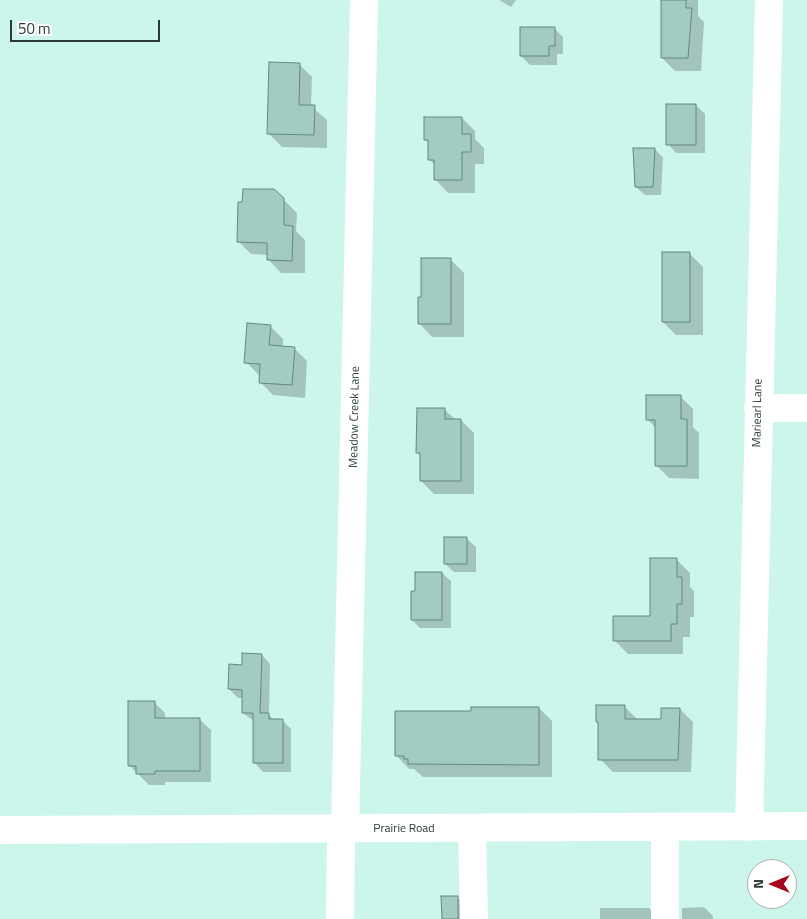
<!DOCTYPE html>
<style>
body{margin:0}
#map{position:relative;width:807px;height:919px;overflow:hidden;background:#ccf6ec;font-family:"Titillium Web",sans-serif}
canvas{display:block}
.north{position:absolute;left:747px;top:859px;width:50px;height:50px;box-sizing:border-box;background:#fff;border:1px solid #aab1af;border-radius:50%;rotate:270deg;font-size:14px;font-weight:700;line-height:20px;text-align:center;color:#2a3b37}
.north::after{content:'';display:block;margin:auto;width:18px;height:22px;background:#a4091b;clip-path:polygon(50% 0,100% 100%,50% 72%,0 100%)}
.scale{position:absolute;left:10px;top:20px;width:150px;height:22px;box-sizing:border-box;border:2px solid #2a3b37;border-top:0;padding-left:6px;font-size:15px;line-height:18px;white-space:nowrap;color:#2a3b37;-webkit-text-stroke:4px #fff;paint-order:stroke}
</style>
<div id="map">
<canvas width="807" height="919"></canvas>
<div class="north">N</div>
<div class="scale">50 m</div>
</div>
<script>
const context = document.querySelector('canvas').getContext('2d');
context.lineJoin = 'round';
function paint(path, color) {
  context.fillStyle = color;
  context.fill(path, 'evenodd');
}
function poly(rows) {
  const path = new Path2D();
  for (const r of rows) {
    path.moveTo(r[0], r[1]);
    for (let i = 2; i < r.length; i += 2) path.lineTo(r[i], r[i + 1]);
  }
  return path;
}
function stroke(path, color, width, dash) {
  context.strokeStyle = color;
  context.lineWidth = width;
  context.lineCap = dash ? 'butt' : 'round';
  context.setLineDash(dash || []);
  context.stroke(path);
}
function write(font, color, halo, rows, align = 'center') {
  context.font = font + ' "Titillium Web",sans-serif';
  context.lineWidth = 4;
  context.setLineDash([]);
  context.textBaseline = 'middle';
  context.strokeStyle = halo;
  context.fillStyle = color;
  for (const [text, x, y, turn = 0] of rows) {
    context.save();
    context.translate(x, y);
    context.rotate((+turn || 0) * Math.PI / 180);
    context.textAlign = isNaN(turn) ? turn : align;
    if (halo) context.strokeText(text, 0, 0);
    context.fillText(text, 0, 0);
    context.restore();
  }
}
const shadow = poly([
 [499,0,516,0,511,7],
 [662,0,698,0,698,16,704,22,701,71,675,71,662,58],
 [554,28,563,37,563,54,557,54,557,65,530,65,521,56],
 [299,64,312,77,311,106,327,120,327,148,282,147,269,134],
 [696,105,705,114,705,153,676,153,668,144],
 [462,118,475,131,475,139,484,148,484,164,475,164,475,193,448,193,435,179,435,165,430,160,430,144,425,140],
 [655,149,663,158,661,195,645,195,636,187],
 [283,199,297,213,296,231,305,240,305,273,281,273,268,259,268,255,251,254,238,241],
 [690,254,703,267,703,335,676,335,663,322],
 [451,260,464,273,464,337,432,337,419,323,422,299],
 [270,326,283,339,283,347,294,348,307,361,305,398,273,395,260,382,260,376,246,362],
 [680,396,693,409,693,427,699,433,699,479,669,478,656,465,656,428,647,419],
 [445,410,456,420,461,420,474,433,474,494,434,494,421,481,421,456,417,452],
 [467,539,476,547,476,572,454,572,445,564],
 [677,560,690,573,690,587,694,591,694,617,690,617,690,637,683,637,683,654,628,654,615,641,651,617],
 [442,573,451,581,451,628,420,628,412,620,416,592],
 [262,655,270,664,269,715,274,720,282,720,291,729,291,772,263,772,255,763,255,722,243,713,243,698,238,698,229,689,243,666],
 [154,702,165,713,165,719,199,719,211,730,211,782,165,782,165,785,149,785,130,766],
 [624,706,638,720,662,720,680,709,693,722,691,772,613,772,600,759,600,725,597,722],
 [539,708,552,721,552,777,423,777,414,769,409,769,396,755,472,712],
 [457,897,470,910,471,919,443,919],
 [704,907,713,916,713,919,682,919,682,908],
 [600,908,649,908,658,919,600,919]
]);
const building = poly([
 [661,0,686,0,686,8,692,8,688,58,661,58,661,0],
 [520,27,555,27,555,46,549,46,549,56,520,56,520,27],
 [269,62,300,63,299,105,315,105,314,135,267,134,269,62],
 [666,104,696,104,696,145,666,145,666,104],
 [424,117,462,117,462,134,471,134,471,152,462,152,462,180,434,180,434,160,428,160,428,140,424,140,424,117],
 [633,148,655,148,653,187,635,187,633,148],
 [243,189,274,189,284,198,284,225,293,226,292,261,267,260,267,243,237,242,238,202,242,202,243,189],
 [662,252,690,252,690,322,662,322,662,252],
 [421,258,451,258,451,324,418,324,418,297,421,297,421,258],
 [247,323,271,325,269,345,295,347,292,385,259,383,260,364,244,363,247,323],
 [646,395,681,395,681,419,687,419,687,466,655,466,655,420,646,420,646,395],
 [417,408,445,408,445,419,461,419,461,481,420,481,420,453,416,453,417,408],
 [444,537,467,537,467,564,444,564,444,537],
 [650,558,677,558,677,577,682,577,682,604,677,604,677,624,671,624,671,641,613,641,613,616,650,616,650,558],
 [415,572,442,572,442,620,411,620,411,591,415,591,415,572],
 [242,653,262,654,260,713,269,713,269,719,283,719,283,763,253,763,253,713,242,713,242,690,228,689,229,664,242,665,242,653],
 [128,701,155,701,155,718,200,718,200,771,155,771,155,774,136,774,136,766,128,766,128,701],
 [596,705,625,705,625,719,661,719,661,708,680,708,678,760,598,760,598,722,596,722,596,705],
 [471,707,539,707,539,765,408,764,408,759,404,759,404,756,395,756,395,711,471,711,471,707],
 [441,896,458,896,458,919,442,919,441,896]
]);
const minor = poly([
 [758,408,807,408],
 [665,827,665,919],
 [749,827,769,0],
 [345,829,364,4],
 [472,829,474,919],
 [0,830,807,826],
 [340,919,341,829]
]);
const streetNames = [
 ["Mariearl Lane",758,413,-89],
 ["Meadow Creek Lane",355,417,-89],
 ["Prairie Road",404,829]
];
paint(shadow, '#0003');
paint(building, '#a2cbc1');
stroke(building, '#61887f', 1);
stroke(minor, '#fff', 28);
write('12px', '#2a3b37', '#fff', streetNames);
</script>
